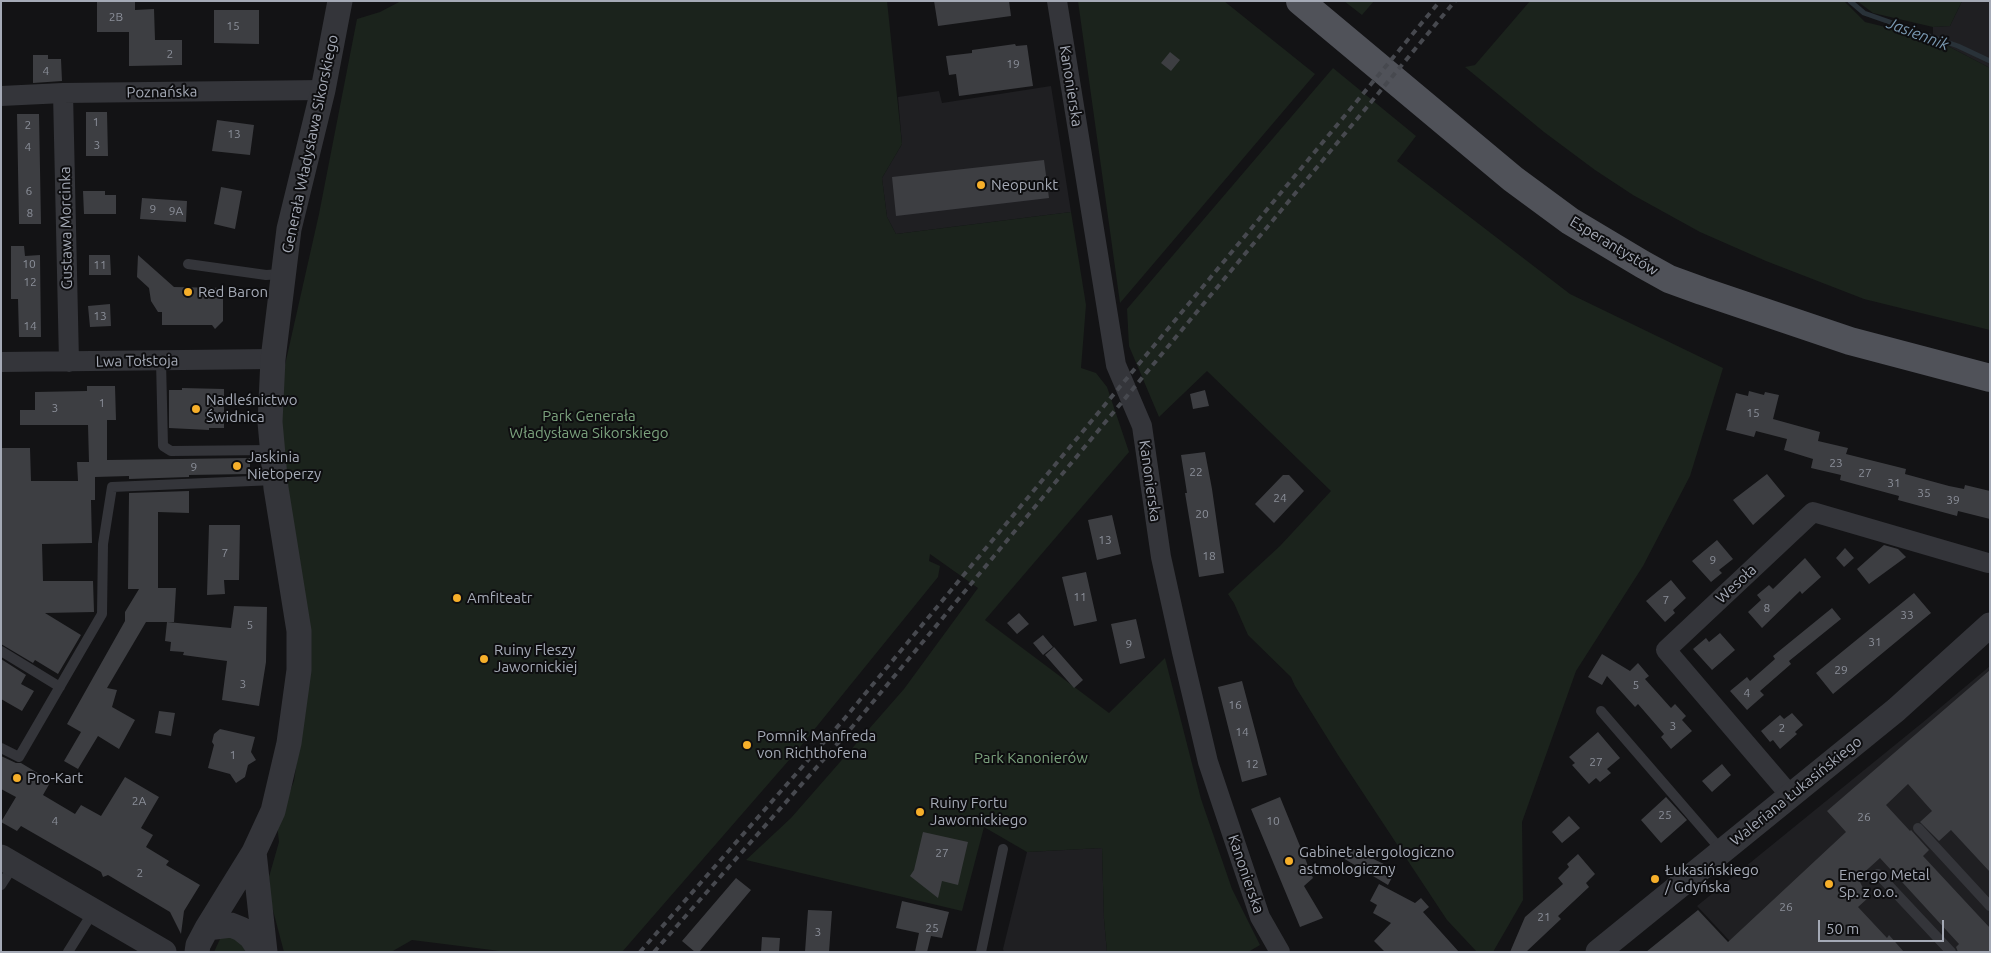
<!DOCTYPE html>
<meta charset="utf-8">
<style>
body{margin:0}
#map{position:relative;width:1991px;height:953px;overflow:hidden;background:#131315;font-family:Ubuntu,sans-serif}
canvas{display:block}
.frame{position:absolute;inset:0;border:2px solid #a5aab6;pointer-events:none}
.scale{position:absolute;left:1818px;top:920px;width:126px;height:22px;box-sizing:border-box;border:2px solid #a5aab6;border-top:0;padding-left:6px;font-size:15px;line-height:18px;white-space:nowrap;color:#a5aab6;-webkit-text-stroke:4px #0e0e10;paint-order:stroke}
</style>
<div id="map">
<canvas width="1991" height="953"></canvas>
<div class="frame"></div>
<div class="scale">50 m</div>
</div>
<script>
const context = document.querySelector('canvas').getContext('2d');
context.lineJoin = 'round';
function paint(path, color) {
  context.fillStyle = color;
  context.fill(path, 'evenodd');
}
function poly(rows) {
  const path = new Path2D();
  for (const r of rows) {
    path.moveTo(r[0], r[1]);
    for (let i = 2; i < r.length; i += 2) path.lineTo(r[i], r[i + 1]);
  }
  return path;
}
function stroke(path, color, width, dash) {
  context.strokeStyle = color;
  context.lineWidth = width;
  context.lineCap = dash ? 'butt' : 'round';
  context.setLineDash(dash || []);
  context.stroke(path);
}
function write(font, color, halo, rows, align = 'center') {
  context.font = font + ' Ubuntu,sans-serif';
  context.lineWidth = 4;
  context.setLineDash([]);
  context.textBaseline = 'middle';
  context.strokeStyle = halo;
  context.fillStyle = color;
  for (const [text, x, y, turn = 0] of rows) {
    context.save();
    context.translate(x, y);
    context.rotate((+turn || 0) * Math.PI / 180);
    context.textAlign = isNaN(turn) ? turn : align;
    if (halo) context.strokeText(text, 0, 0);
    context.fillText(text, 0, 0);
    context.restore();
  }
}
const built = poly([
 [1962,1,1990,1,1990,68,1946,45,1933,41,1933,27,1950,26],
 [1051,86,1071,212,896,234,887,217,882,178,902,144,898,97,939,91,942,103],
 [1990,666,1990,952,1740,952,1697,906,1922,723],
 [1102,848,1104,919,1107,952,1004,952,1003,949,1027,852]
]);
const green = poly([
 [401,1,887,1,902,144,882,178,887,217,896,234,1071,212,1086,305,1081,368,1096,373,1107,387,1129,452,985,620,1109,713,1165,658,1201,799,1232,889,1260,945,1248,952,1107,952,1104,919,1102,848,1027,852,984,827,962,911,746,860,791,818,904,689,978,588,930,554,929,561,940,566,938,577,796,752,622,952,508,952,412,940,391,952,284,952,270,899,269,877,279,842,277,824,294,781,303,719,282,477,280,387,319,214,357,19,380,12],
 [1078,1,1224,1,1315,74,1120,303],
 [1344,1,1374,1,1362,15],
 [1530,1,1844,1,1865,22,1906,32,1946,45,1990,68,1990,330,1864,299,1766,261,1700,232,1633,195,1595,170,1544,132,1465,67,1475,65],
 [1857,1,1962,1,1950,26,1933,27,1873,13],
 [1333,68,1416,136,1397,161,1570,294,1723,368,1690,476,1643,566,1576,671,1522,822,1523,900,1493,952,1477,952,1447,920,1338,755,1295,686,1291,677,1248,635,1234,603,1228,594,1280,546,1331,491,1207,371,1159,417,1129,346,1127,309],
 [228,935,236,937,247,952,214,952,220,939]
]);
const stream = poly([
 [1850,1,1864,13,1958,46,1990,61]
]);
const building = poly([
 [934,1,1009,1,1011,16,938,26],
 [97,2,135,2,135,10,154,9,155,40,182,40,182,65,129,66,129,32,97,32],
 [214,10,259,10,259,44,214,43],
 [1015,44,1016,46,1027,45,1033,86,959,96,956,74,949,75,946,56,972,53,972,50],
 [1170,52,1180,60,1171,71,1161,63],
 [33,55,48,55,48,59,61,59,62,81,33,83],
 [86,112,107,112,108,156,86,156],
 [17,114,39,114,41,224,19,224],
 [217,120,254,125,250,155,212,151],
 [1044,160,1049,198,896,216,892,177],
 [221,187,242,191,235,229,214,224],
 [83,191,105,191,105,195,116,195,116,214,84,214],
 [142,198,187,201,186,222,140,219],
 [11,246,24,246,25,256,40,255,41,337,19,337,18,299,11,299],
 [89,255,110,255,111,275,89,275],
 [138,255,174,287,223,288,223,321,215,329,212,325,162,325,162,312,158,312,151,301,149,288,137,277],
 [110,304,111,326,90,327,88,306],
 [87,386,115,386,116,420,107,420,107,460,250,458,250,474,189,475,189,477,129,479,129,476,95,477,95,500,91,500,92,543,42,544,43,581,93,581,94,612,45,613,81,635,58,674,35,660,33,663,1,644,1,448,30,448,31,481,78,481,77,462,89,462,88,425,20,425,20,410,35,410,35,392,87,391],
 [182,388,224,389,224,428,209,428,209,430,169,428,169,390,182,390],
 [1205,390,1209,406,1193,409,1190,394],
 [1749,391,1764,395,1765,392,1779,395,1773,419,1820,432,1818,441,1848,448,1846,454,1906,469,1905,474,1949,486,1964,489,1965,485,1990,491,1990,519,1958,511,1957,516,1898,500,1899,496,1840,480,1841,475,1811,468,1813,459,1784,450,1787,439,1756,431,1754,437,1726,430,1736,393,1748,396],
 [1205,452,1212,489,1224,573,1199,577,1185,493,1187,493,1181,455],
 [1767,474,1785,496,1753,525,1733,500],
 [1283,475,1289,475,1304,491,1274,523,1255,504],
 [189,491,189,513,158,512,158,588,176,588,174,622,146,622,107,688,117,690,112,707,135,720,119,749,98,736,78,769,64,761,81,732,67,724,125,621,125,612,139,589,128,589,129,493],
 [1112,515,1121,554,1097,560,1088,520],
 [209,525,240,525,239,580,224,580,225,594,207,595],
 [1717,540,1733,559,1719,570,1722,573,1711,582,1692,561],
 [1884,545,1898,549,1906,557,1869,584,1857,569],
 [1845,548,1854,558,1844,567,1836,558],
 [1805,558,1821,577,1802,594,1800,591,1762,628,1748,612,1761,600,1757,595,1769,585,1773,589],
 [1086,572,1097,621,1074,626,1062,577],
 [1671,580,1686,598,1673,610,1675,613,1665,622,1646,601],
 [1914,593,1931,613,1833,694,1816,673],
 [234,606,267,607,266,662,259,706,222,700,227,661,183,655,184,652,170,651,171,642,165,641,167,622,231,628],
 [1832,608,1841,619,1789,661,1791,664,1760,691,1764,695,1747,710,1730,691,1747,677,1750,681,1775,659,1773,656],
 [1019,613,1029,624,1017,634,1007,623],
 [1136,619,1145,658,1120,664,1111,624],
 [1720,633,1735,650,1712,670,1693,649,1706,638,1709,642],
 [1043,635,1053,647,1043,655,1033,643],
 [1054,647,1083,680,1074,688,1045,655],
 [1602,654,1630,671,1638,663,1649,676,1645,679,1671,708,1675,704,1686,716,1682,720,1692,731,1671,749,1661,737,1664,734,1638,704,1635,707,1607,676,1602,685,1588,677],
 [1,659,26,675,21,684,34,691,22,711,1,699],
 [1990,670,1990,872,1951,830,1939,841,1920,822,1932,811,1908,784,1886,805,1910,831,1911,830,1929,850,1923,856,1990,928,1990,952,1958,952,1956,947,1959,944,1880,858,1858,878,1868,898,1858,907,1887,938,1889,935,1904,952,1646,952,1698,910,1728,942,1846,832,1827,811],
 [1242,681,1267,775,1242,782,1218,687],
 [159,711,175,713,171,736,155,733],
 [1792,713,1803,725,1795,732,1797,734,1780,749,1773,740,1770,742,1761,731,1780,715,1784,719],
 [220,729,255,737,251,752,256,760,248,765,245,777,236,783,230,774,208,768,214,745,212,742,214,734],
 [1598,732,1620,758,1607,769,1611,773,1600,782,1596,778,1589,784,1572,765,1575,763,1569,757],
 [1,756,16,763,21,763,51,781,43,795,75,814,81,805,101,816,125,777,159,797,141,828,153,835,146,847,169,861,166,865,200,885,184,911,181,934,170,912,108,875,103,877,101,872,21,826,17,831,1,822,16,797,1,789],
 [1722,764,1731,775,1712,792,1702,781],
 [1280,797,1313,878,1304,886,1323,918,1300,927,1251,809],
 [1666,797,1687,820,1661,843,1641,820],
 [1569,816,1580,828,1562,843,1552,832],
 [923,832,968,842,958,885,942,881,938,898,910,876,914,870],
 [1349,847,1396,870,1388,885,1343,858],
 [1578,854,1595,874,1586,883,1589,887,1558,916,1561,919,1526,952,1510,952,1525,917,1563,884,1558,878,1569,867,1567,864],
 [736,878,751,890,699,952,695,952,682,941],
 [1379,884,1415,903,1421,898,1429,907,1423,912,1459,952,1385,952,1374,941,1391,923,1373,913,1377,905,1370,901],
 [902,901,949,912,942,938,931,936,927,952,915,952,919,933,896,928],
 [808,910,832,911,829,952,805,952],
 [762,937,780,938,779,952,761,952]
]);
const service = poly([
 [188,264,266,275,282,274],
 [161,361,163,446,171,451,272,450],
 [1,651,60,687],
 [1601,711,1722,851],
 [1,748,19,757,102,614,103,544,112,487,275,480],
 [1918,828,1990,906],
 [1878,874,1951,952],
 [1,885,14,865],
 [68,952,93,912],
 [981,952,1003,849]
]);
const minor = poly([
 [1057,1,1116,365,1142,426,1161,557,1182,652,1208,762,1260,917,1280,952],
 [63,93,69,362],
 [1,96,63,93,323,90],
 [1,362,273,359],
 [1790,795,1666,650,1813,512,1988,563]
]);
const tertiary = poly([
 [254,852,265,952],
 [1,857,164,952],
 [207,928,231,925,241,929,251,937,261,952],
 [197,952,198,945,207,928,254,852,273,811,289,743,299,670,299,631,276,488,270,422,273,359,289,229,323,90,340,1],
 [1598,952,1896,710,1990,625]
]);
const primary = poly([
 [1300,1,1513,179,1570,221,1642,264,1669,279,1702,291,1850,341,1990,378]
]);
const rail = poly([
 [640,952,845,718,1440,1],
 [654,952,853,726,1455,1]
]);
const markers = [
 [981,185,5,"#f6af2a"],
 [188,292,5,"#f6af2a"],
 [196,409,5,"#f6af2a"],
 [237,466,5,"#f6af2a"],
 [457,598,5,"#f6af2a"],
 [484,659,5,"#f6af2a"],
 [747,745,5,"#f6af2a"],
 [17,778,5,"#f6af2a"],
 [920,812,5,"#f6af2a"],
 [1289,861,5,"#f6af2a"],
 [1655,879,5,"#f6af2a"],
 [1829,884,5,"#f6af2a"]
];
const numberNames = [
 ["2B",116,17],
 ["15",233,26],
 ["2",170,54],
 ["19",1013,64],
 ["4",46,71],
 ["1",96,122],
 ["2",28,125],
 ["13",234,134],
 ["3",97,145],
 ["4",28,147],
 ["6",29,191],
 ["9",153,209],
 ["9A",176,211],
 ["8",30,213],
 ["10",29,264],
 ["11",100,265],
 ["12",30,282],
 ["13",100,316],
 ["14",30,326],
 ["1",102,403],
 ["3",55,408],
 ["15",1753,413],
 ["23",1836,463],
 ["9",194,467],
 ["22",1196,472],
 ["27",1865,473],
 ["31",1894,483],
 ["35",1924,493],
 ["24",1280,498],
 ["39",1953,500],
 ["20",1202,514],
 ["13",1105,540],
 ["7",225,553],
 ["18",1209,556],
 ["9",1713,560],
 ["11",1080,597],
 ["7",1666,600],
 ["8",1767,608],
 ["33",1907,615],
 ["5",250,625],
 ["31",1875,642],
 ["9",1129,644],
 ["29",1841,670],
 ["3",243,684],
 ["5",1636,685],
 ["4",1747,693],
 ["16",1235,705],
 ["3",1673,726],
 ["2",1782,728],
 ["14",1242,732],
 ["1",233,755],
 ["27",1596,762],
 ["12",1252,764],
 ["2A",139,801],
 ["25",1665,815],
 ["26",1864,817],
 ["4",55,821],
 ["10",1273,821],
 ["27",942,853],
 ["2",140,873],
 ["26",1786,907],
 ["21",1544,917],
 ["25",932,928],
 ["3",818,932]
];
const streetNames = [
 ["Kanonierska",1071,86,81],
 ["Poznańska",162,92,-1],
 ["Generała Władysława Sikorskiego",310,144,-78],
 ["Gustawa Morcinka",66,228,-91],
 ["Esperantystów",1614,246,31],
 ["Lwa Tołstoja",137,361,-1],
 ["Kanonierska",1150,481,82],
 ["Wesoła",1736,584,-43],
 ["Waleriana Łukasińskiego",1796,791,-39],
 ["Kanonierska",1246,874,71]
];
const poiNames = [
 ["Neopunkt",991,185],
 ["Red Baron",198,292],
 ["Nadleśnictwo",206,400],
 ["Świdnica",206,417],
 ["Jaskinia",247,457],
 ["Nietoperzy",247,474],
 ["Amfiteatr",467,598],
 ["Ruiny Fleszy",494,650],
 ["Jawornickiej",494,667],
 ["Pomnik Manfreda",757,736],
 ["von Richthofena",757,753],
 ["Pro-Kart",27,778],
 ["Ruiny Fortu",930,803],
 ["Jawornickiego",930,820],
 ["Gabinet alergologiczno",1299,852],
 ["astmologiczny",1299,869],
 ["Łukasińskiego",1665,870],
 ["/ Gdyńska",1665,887],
 ["Energo Metal",1839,875],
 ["Sp. z o.o.",1839,892]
];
const parkNames = [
 ["Park Generała",589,416],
 ["Władysława Sikorskiego",589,433],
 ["Park Kanonierów",1031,758]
];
const waterNames = [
 ["Jasiennik",1918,34,21]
];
paint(built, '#1f1f22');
paint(green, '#1b231c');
stroke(stream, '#293239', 5);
paint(building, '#3d3e42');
stroke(service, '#34353a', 10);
stroke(minor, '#34353a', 20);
stroke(tertiary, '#34353a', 25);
stroke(primary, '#505259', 28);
stroke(rail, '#47494f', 4, [6, 5]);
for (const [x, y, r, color] of markers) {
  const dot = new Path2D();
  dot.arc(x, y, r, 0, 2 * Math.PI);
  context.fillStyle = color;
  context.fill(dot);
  stroke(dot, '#0e0e10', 2);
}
write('12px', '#8b8f99', null, numberNames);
write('15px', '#a5aab6', '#0e0e10', streetNames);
write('15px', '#a5aab6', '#0e0e10', poiNames, 'left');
write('15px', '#7ba27d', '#0e0e10', parkNames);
write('italic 16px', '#7a99b2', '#0e0e10', waterNames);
</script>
